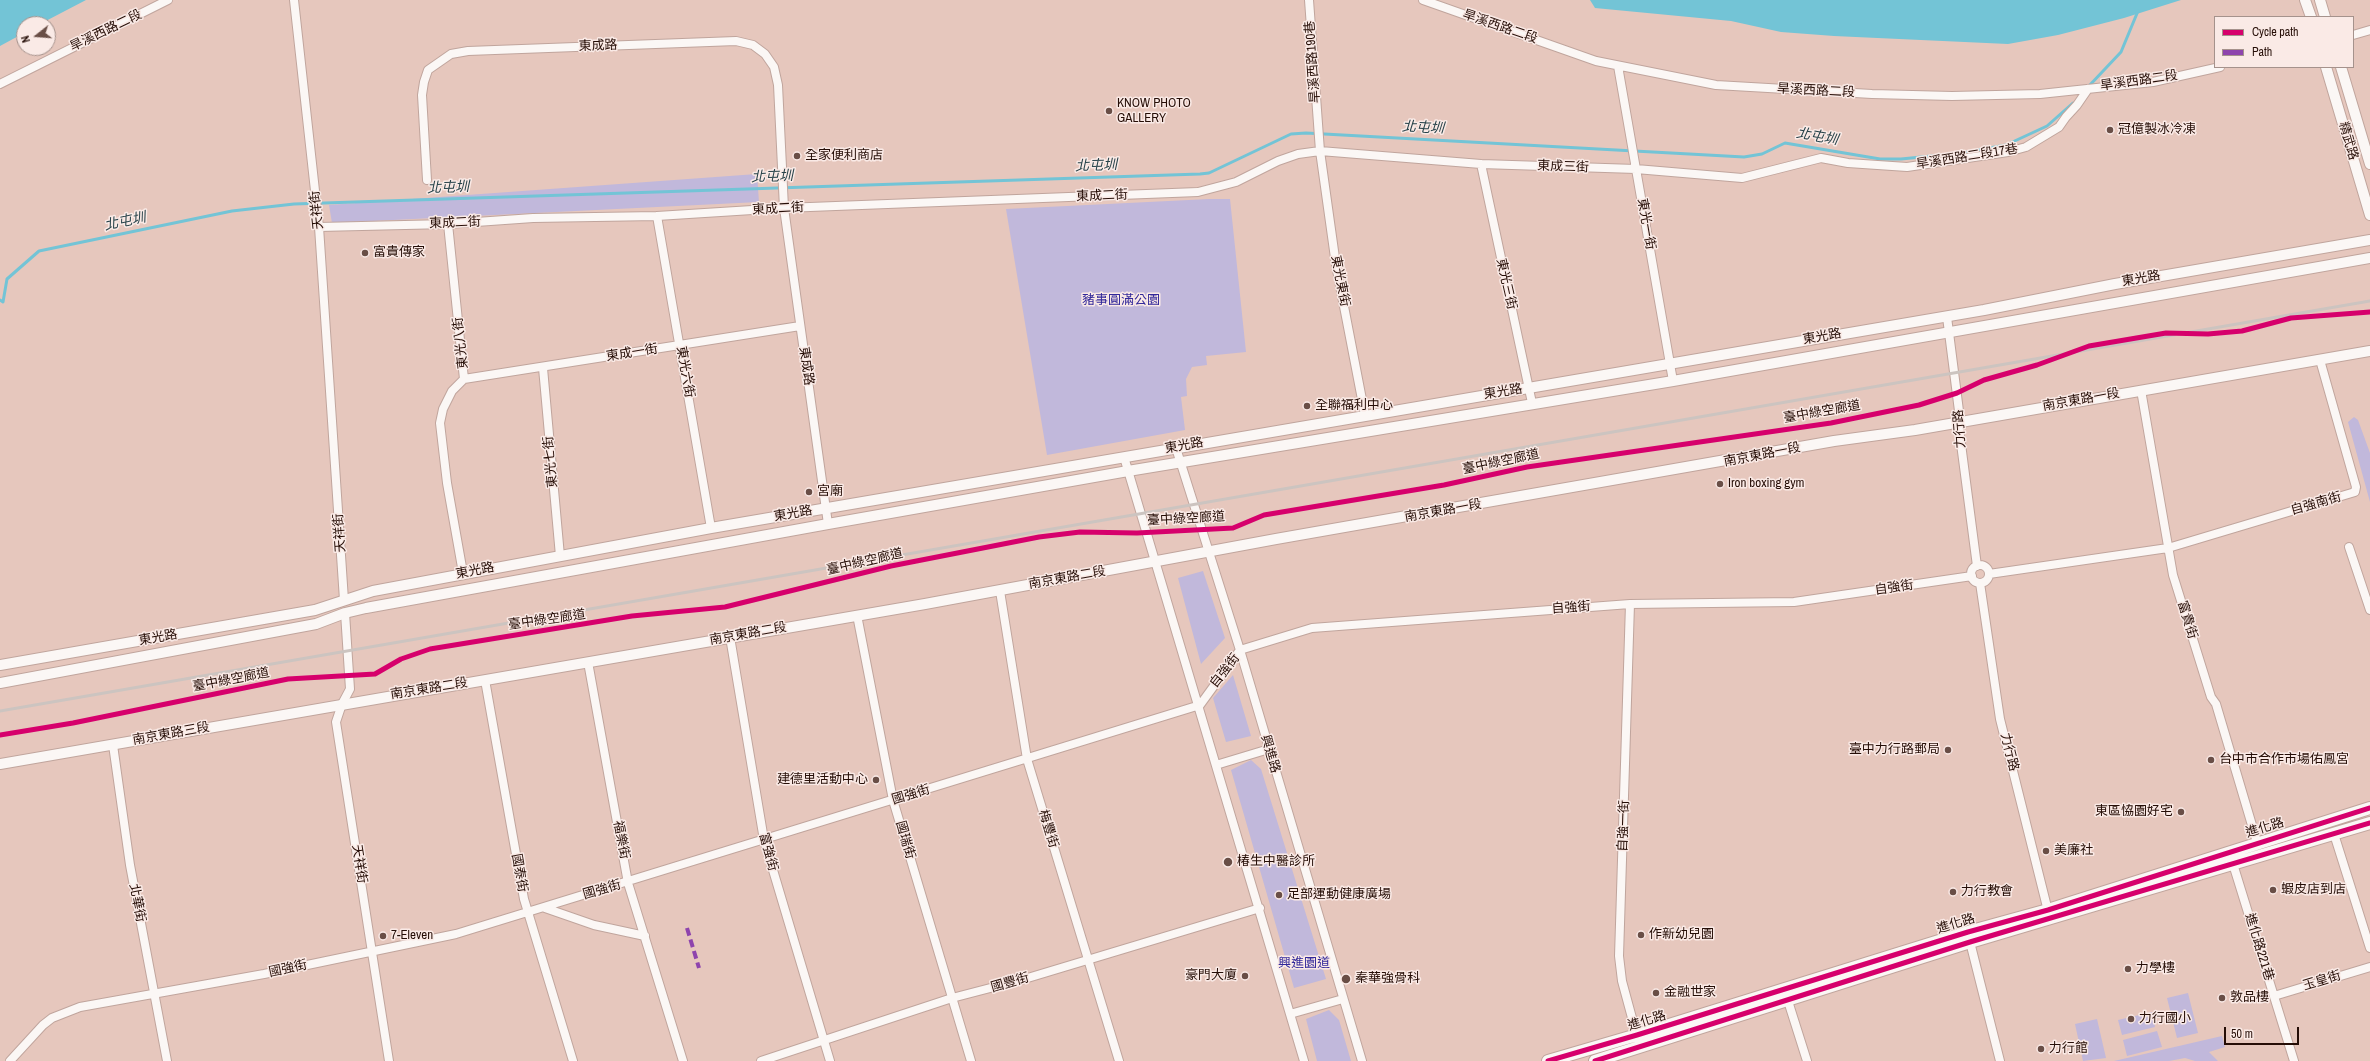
<!DOCTYPE html>
<meta charset="utf-8">
<style>
body{margin:0}
#map{position:relative;width:2370px;height:1061px;overflow:hidden;background:#e6c7bd;font-family:"Archivo Narrow",sans-serif}
canvas{display:block}
.legend{position:absolute;left:2214px;top:16px;width:140px;height:52px;box-sizing:border-box;background:#faeae6;border:1px solid #a5928c;margin:0;padding:5px 7px;list-style:none;font-size:12px;color:#250d06}
.legend li{display:flex;align-items:center;gap:8px;height:20px}
.legend b{width:20px;border:1px solid #a5928c}
.north{position:absolute;left:16px;top:16px;width:40px;height:40px;box-sizing:border-box;background:#faeae6;border:1px solid #a5928c;border-radius:50%;rotate:253deg;font-size:11px;font-weight:700;line-height:16px;text-align:center;color:#250d06}
.north::after{content:'';display:block;margin:auto;width:14px;height:18px;background:#694e46;clip-path:polygon(50% 0,100% 100%,50% 72%,0 100%)}
.scale{position:absolute;left:2224px;top:1027px;width:75px;height:18px;box-sizing:border-box;border:2px solid #250d06;border-top:0;padding-left:5px;font-size:12px;line-height:14px;white-space:nowrap;color:#250d06;-webkit-text-stroke:3px #faeae6;paint-order:stroke}
</style>
<div id="map">
<canvas width="2370" height="1061"></canvas>
<ul class="legend">
<li><b style="height:5px;background:#d6006c"></b>Cycle path</li>
<li><b style="height:5px;background:#8e44ad"></b>Path</li>
</ul>
<div class="north">N</div>
<div class="scale">50 m</div>
</div>
<script>
const context = document.querySelector('canvas').getContext('2d');
context.lineJoin = 'round';
function paint(path, color) {
  context.fillStyle = color;
  context.fill(path, 'evenodd');
}
function poly(rows) {
  const path = new Path2D();
  for (const r of rows) {
    if (r.length === 3) {
      path.moveTo(r[0] + r[2], r[1]);
      path.arc(r[0], r[1], r[2], 0, 2 * Math.PI);
      continue;
    }
    path.moveTo(r[0], r[1]);
    for (let i = 2; i < r.length; i += 2) path.lineTo(r[i], r[i + 1]);
  }
  return path;
}
function stroke(path, color, width, dash) {
  context.strokeStyle = color;
  context.lineWidth = width;
  context.lineCap = dash ? 'butt' : 'round';
  context.setLineDash(dash || []);
  context.stroke(path);
}
function write(font, color, halo, rows, align = 'center') {
  context.font = font + ' "Archivo Narrow","Noto Sans TC",sans-serif';
  context.lineWidth = 3;
  context.setLineDash([]);
  context.textBaseline = 'middle';
  context.strokeStyle = halo;
  context.fillStyle = color;
  for (const [text, x, y, turn = 0] of rows) {
    context.save();
    context.translate(x, y);
    context.rotate((+turn || 0) * Math.PI / 180);
    context.textAlign = isNaN(turn) ? turn : align;
    if (halo) context.strokeText(text, 0, 0);
    context.fillText(text, 0, 0);
    context.restore();
  }
}
const green = poly([
 [757,174,759,202,332,223,329,205],
 [1209,199,1230,199,1246,352,1206,356,1207,365,1192,367,1186,379,1187,396,1181,397,1185,430,1047,455,1006,209],
 [2354,417,2358,420,2370,453,2370,502,2348,422],
 [1203,571,1225,638,1201,664,1178,578],
 [1233,675,1251,736,1226,742,1213,698],
 [1251,760,1261,769,1326,979,1294,988,1231,770],
 [2188,993,2198,1033,2177,1038,2167,998],
 [1329,1010,1339,1020,1351,1061,1317,1061,1306,1019],
 [2152,1012,2155,1027,2122,1035,2118,1020],
 [2097,1019,2106,1058,2083,1061,2075,1024],
 [2157,1031,2162,1047,2127,1056,2123,1040],
 [2222,1036,2225,1047,2209,1052,2218,1061,2195,1061,2185,1058,2169,1061,2114,1061]
]);
const water = poly([
 [0,0,86,0,40,24,24,24,24,33,0,46],
 [1590,0,2181,0,2124,18,2058,35,2008,44,1834,36,1781,32,1731,21,1595,8]
]);
const stream = poly([
 [2088,87,2121,52,2138,11],
 [0,300,3,302,7,279,39,251,232,211,294,204,1200,174,1209,173,1291,134,1306,133,1744,157,1762,154,1785,143,1880,159,1901,159,1962,153,2006,145,2047,126,2073,103]
]);
const minor = poly([
 [294,0,319,227,344,600],
 [1309,0,1320,151,1336,265,1365,415],
 [1423,0,1596,61,1716,85,1872,94,1952,96,2040,94,2153,82,2220,67],
 [2353,35,2370,30],
 [1618,66,1673,381],
 [0,84,168,0],
 [1481,164,1532,403],
 [427,180,422,95,424,82,428,70,451,54,468,51,736,41,753,45,765,54,774,67,778,85,784,208,828,524],
 [657,216,711,528],
 [448,224,464,379,452,391,443,409,440,423,447,483,463,573],
 [319,227,448,224,533,218,657,216,784,208,1198,192,1236,182,1278,161,1298,154,1320,151,1481,164,1636,169,1742,178,1821,158,1848,163,1907,167,2008,152,2026,147,2059,127,2066,117,2077,105,2088,89],
 [1947,317,1959,411,1958,421,1977,566],
 [543,368,560,556],
 [464,379,800,326],
 [2141,390,2173,575,2211,697,2216,704,2257,842,2253,846],
 [1176,448,1240,650,1362,1061],
 [1124,457,1304,1061],
 [2349,547,2370,610],
 [1980,574,9],
 [1989,574,2168,548,2355,492,2356,487,2320,360],
 [1980,583,2000,719,2049,915],
 [1000,591,1027,759,1119,1061],
 [1630,604,1619,956,1622,981,1638,1040],
 [345,613,350,689,342,704,336,722,389,1061],
 [857,615,893,800,971,1061],
 [730,637,764,840,830,1061],
 [588,662,628,883,683,1061],
 [485,680,524,899,573,1061],
 [113,745,130,865,167,1061],
 [1216,765,1269,749],
 [2334,834,2370,948],
 [2237,861,2233,864,2294,1061],
 [545,908,594,925,645,936],
 [1969,938,2000,1061],
 [2274,996,2370,967],
 [1788,1001,1807,1061],
 [1290,1014,1343,999],
 [10,1061,43,1025,52,1018,80,1007,264,974,456,934,1200,705,1240,650,1312,628,1630,604,1794,602,1972,576],
 [761,1061,952,998,1021,980,1260,908]
]);
const tertiary = poly([
 [2305,0,2311,17],
 [2320,0,2325,17],
 [2326,67,2370,215],
 [2341,67,2370,164],
 [0,665,315,610,373,591,711,528,1984,310,2115,284,2370,240],
 [0,683,316,624,345,613,366,608,828,524,1128,471,1673,381,2370,258],
 [0,764,925,604,1276,539,1834,441,1915,430,2370,351]
]);
const primary = poly([
 [1548,1061,1637,1035,1968,932,2048,910,2370,808],
 [1595,1061,1970,942,2370,823]
]);
const rail = poly([
 [0,711,2370,301]
]);
const quiet = poly([
 [687,928,699,968]
]);
const cycleway = poly([
 [0,735,73,723,288,679,375,674,401,659,430,649,632,616,725,607,891,566,1039,537,1080,532,1137,533,1233,528,1264,515,1444,485,1527,467,1831,423,1919,405,1957,393,1984,380,2037,365,2089,346,2166,333,2208,334,2242,331,2291,318,2370,312],
 [1548,1061,1637,1035,1968,932,2048,910,2370,808],
 [1595,1061,1970,942,2370,823]
]);
const markers = [
 [1109,111,4,"#694e46"],
 [2110,130,4,"#694e46"],
 [797,156,4,"#694e46"],
 [365,253,4,"#694e46"],
 [1307,406,4,"#694e46"],
 [1720,484,4,"#694e46"],
 [809,492,4,"#694e46"],
 [1948,750,4,"#694e46"],
 [2211,760,4,"#694e46"],
 [876,780,4,"#694e46"],
 [2181,812,4,"#694e46"],
 [2046,851,4,"#694e46"],
 [1228,862,5,"#694e46"],
 [2273,890,4,"#694e46"],
 [1953,892,4,"#694e46"],
 [1279,895,4,"#694e46"],
 [1641,935,4,"#694e46"],
 [383,936,4,"#694e46"],
 [2128,969,4,"#694e46"],
 [1245,976,4,"#694e46"],
 [1346,979,5,"#694e46"],
 [1656,993,4,"#694e46"],
 [2222,998,4,"#694e46"],
 [2131,1019,4,"#694e46"],
 [2041,1049,4,"#694e46"]
];
const streetNames = [
 ["旱溪西路二段",1500,27,19],
 ["旱溪西路二段",106,31,-26],
 ["東成路",598,46,-2],
 ["旱溪西路190巷",1313,62,-94],
 ["旱溪西路二段",2139,81,-8],
 ["旱溪西路二段",1816,91,3],
 ["精武路",2348,141,74],
 ["旱溪西路二段17巷",1967,157,-9],
 ["東成三街",1563,167,2],
 ["東成二街",1102,196,-2],
 ["東成二街",778,209,-3],
 ["天祥街",317,210,-96],
 ["東成二街",455,223,-2],
 ["東光一街",1646,224,80],
 ["東光路",2141,279,-10],
 ["東光東街",1340,281,79],
 ["東光三街",1506,284,77],
 ["東光路",1822,337,-10],
 ["東光八街",461,343,-96],
 ["東成一街",632,353,-9],
 ["東成路",806,366,82],
 ["東光六街",685,372,80],
 ["東光路",1503,392,-9],
 ["南京東路一段",2081,400,-10],
 ["臺中綠空廊道",1822,412,-10],
 ["力行路",1960,429,-94],
 ["東光路",1184,446,-10],
 ["南京東路一段",1762,455,-11],
 ["東光七街",551,462,-95],
 ["臺中綠空廊道",1501,462,-12],
 ["自強南街",2316,504,-16],
 ["南京東路一段",1443,511,-10],
 ["東光路",793,514,-10],
 ["臺中綠空廊道",1186,519,-3],
 ["天祥街",340,533,-94],
 ["臺中綠空廊道",865,562,-13],
 ["東光路",475,571,-11],
 ["南京東路二段",1067,578,-10],
 ["自強街",1894,588,-8],
 ["自強街",1571,608,-4],
 ["臺中綠空廊道",547,620,-8],
 ["富貴街",2187,620,73],
 ["南京東路二段",748,634,-10],
 ["東光路",158,638,-10],
 ["自強街",1225,671,-52],
 ["臺中綠空廊道",231,680,-11],
 ["南京東路二段",429,689,-9],
 ["南京東路三段",171,734,-10],
 ["力行路",2009,752,76],
 ["興進路",1270,754,74],
 ["國強街",911,795,-17],
 ["自強一街",1624,826,-88],
 ["進化路",2265,828,-17],
 ["梅豐街",1048,829,73],
 ["福樂街",621,840,79],
 ["國瑞街",905,840,74],
 ["富強街",768,852,75],
 ["天祥街",359,864,81],
 ["國泰街",519,873,80],
 ["國強街",602,890,-16],
 ["北華街",137,903,79],
 ["進化路",1956,924,-17],
 ["進化路221巷",2259,947,73],
 ["國強街",288,969,-12],
 ["玉皇街",2322,981,-17],
 ["國豐街",1010,983,-16],
 ["進化路",1647,1021,-17]
];
const poiNames = [
 ["KNOW PHOTO",1117,104],
 ["GALLERY",1117,119],
 ["冠億製冰冷凍",2118,130],
 ["全家便利商店",805,156],
 ["富貴傳家",373,253],
 ["全聯福利中心",1315,406],
 ["Iron boxing gym",1728,484],
 ["宮廟",817,492],
 ["臺中力行路郵局",1940,750,"right"],
 ["台中市合作市場佑鳳宮",2219,760],
 ["建德里活動中心",868,780,"right"],
 ["東區恊園好宅",2173,812,"right"],
 ["美廉社",2054,851],
 ["椿生中醫診所",1237,862],
 ["蝦皮店到店",2281,890],
 ["力行教會",1961,892],
 ["足部運動健康廣場",1287,895],
 ["作新幼兒園",1649,935],
 ["7-Eleven",391,936],
 ["力學樓",2136,969],
 ["豪門大廈",1237,976,"right"],
 ["秦華強骨科",1355,979],
 ["金融世家",1664,993],
 ["敦品樓",2230,998],
 ["力行國小",2139,1019],
 ["力行館",2049,1049]
];
const parkNames = [
 ["豬事圓滿公園",1121,301],
 ["興進園道",1304,964]
];
const waterNames = [
 ["北屯圳",1423,128,3],
 ["北屯圳",1817,137,10],
 ["北屯圳",1096,166,-2],
 ["北屯圳",772,177,-2],
 ["北屯圳",448,188,-2],
 ["北屯圳",125,222,-12]
];
paint(green, '#c1b8db');
paint(water, '#73c4d6');
stroke(stream, '#73c4d6', 3);
stroke(minor, '#c0a59d', 10);
stroke(tertiary, '#c0a59d', 12);
stroke(primary, '#c0a59d', 14);
stroke(minor, '#fbf7f5', 8);
stroke(tertiary, '#fbf7f5', 10);
stroke(primary, '#fbf7f5', 12);
stroke(rail, '#ccc4c0', 3);
stroke(quiet, '#8e44ad', 4, [8, 4]);
stroke(cycleway, '#d6006c', 5);
for (const [x, y, r, color] of markers) {
  const dot = new Path2D();
  dot.arc(x, y, r, 0, 2 * Math.PI);
  context.fillStyle = color;
  context.fill(dot);
  stroke(dot, '#faeae6', 1.5);
}
write('13px', '#250d06', '#faeae6', streetNames);
write('13px', '#250d06', '#faeae6', poiNames, 'left');
write('13px', '#32289a', '#faeae6', parkNames);
write('italic 14px', '#274249', '#faeae6', waterNames);
</script>
